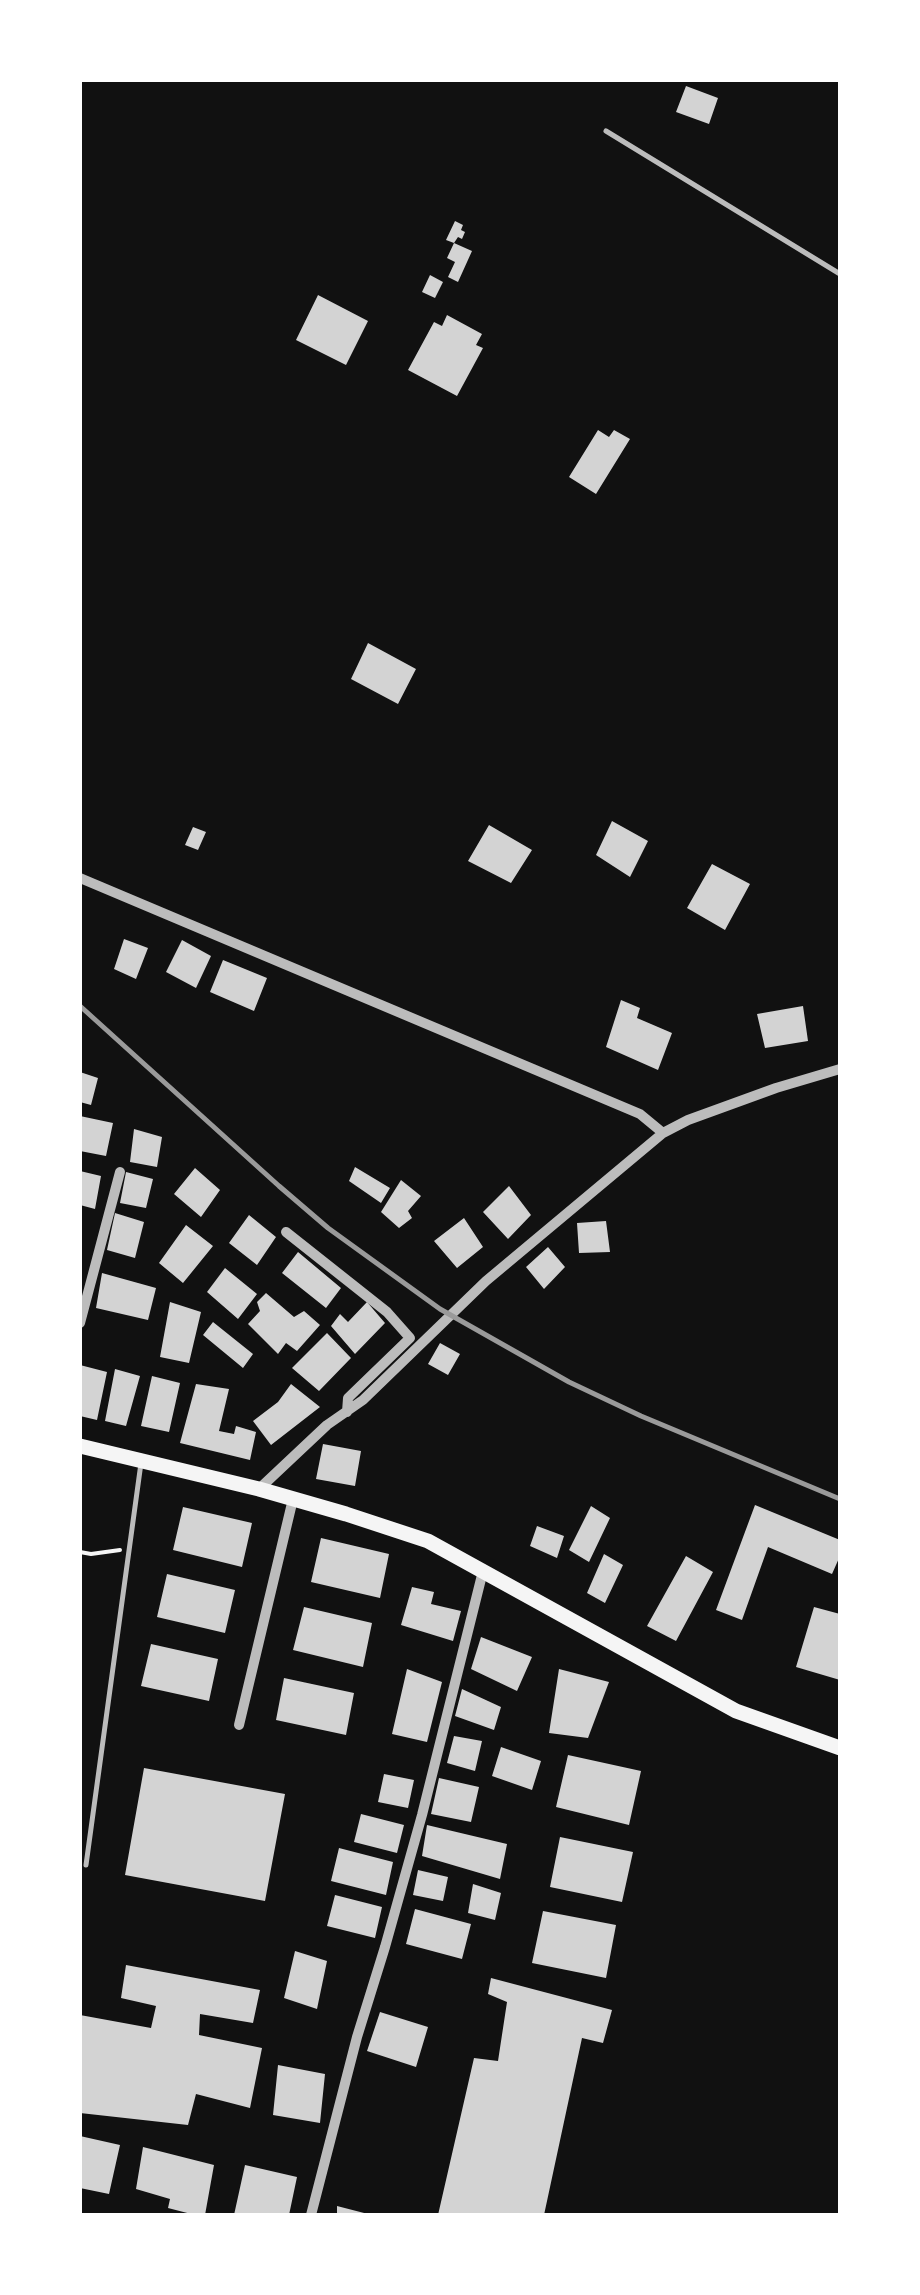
<!DOCTYPE html>
<style>
body{margin:0}
#map{position:relative;width:920px;height:2295px;overflow:hidden;background:#111;font-family:"IBM Plex Sans",sans-serif}
canvas{display:block}
.frame{position:absolute;inset:0;border:82px solid #fff;pointer-events:none}
</style>
<div id="map">
<canvas width="920" height="2295"></canvas>
<div class="frame"></div>
</div>
<script>
const context = document.querySelector('canvas').getContext('2d');
context.lineJoin = 'round';
function paint(path, color) {
  context.fillStyle = color;
  context.fill(path, 'evenodd');
}
function poly(rows) {
  const path = new Path2D();
  for (const r of rows) {
    path.moveTo(r[0], r[1]);
    for (let i = 2; i < r.length; i += 2) path.lineTo(r[i], r[i + 1]);
  }
  return path;
}
function stroke(path, color, width, dash) {
  context.strokeStyle = color;
  context.lineWidth = width;
  context.lineCap = dash ? 'butt' : 'round';
  context.setLineDash(dash || []);
  context.stroke(path);
}
const building = poly([
 [686,86,718,98,709,124,676,112],
 [455,221,463,225,461,230,465,232,462,239,458,237,454,243,446,240],
 [454,243,472,251,458,282,448,277,455,262,447,258],
 [430,275,443,282,435,298,422,292],
 [318,295,368,321,346,365,296,340],
 [447,315,482,334,476,345,483,348,457,396,408,370,434,322,442,326],
 [598,430,609,437,614,430,630,439,596,494,569,477],
 [368,643,416,669,398,704,351,679],
 [612,821,648,841,630,877,596,855],
 [489,825,532,850,511,883,468,861],
 [193,827,206,832,198,850,185,845],
 [712,864,750,884,725,930,687,908],
 [124,939,148,948,136,979,114,969],
 [182,940,211,956,196,988,166,972],
 [223,960,267,978,254,1011,210,992],
 [621,1000,640,1008,637,1018,672,1033,658,1070,606,1047],
 [803,1006,808,1041,765,1048,757,1014],
 [80,1072,98,1078,91,1105,80,1102],
 [80,1116,113,1123,106,1156,80,1151],
 [134,1129,162,1137,157,1167,130,1162],
 [355,1167,390,1188,381,1203,349,1181],
 [195,1168,220,1190,201,1217,174,1194],
 [80,1171,101,1176,95,1209,80,1205],
 [126,1172,153,1179,146,1208,120,1203],
 [401,1180,421,1196,408,1211,412,1218,399,1228,381,1212],
 [509,1186,531,1215,508,1239,483,1212],
 [115,1213,144,1222,135,1258,107,1250],
 [249,1215,276,1237,257,1265,229,1243],
 [464,1218,483,1247,457,1268,434,1241],
 [606,1221,610,1252,579,1253,577,1223],
 [186,1225,213,1246,183,1283,159,1263],
 [548,1247,565,1267,544,1289,526,1267],
 [298,1252,341,1288,326,1308,282,1273],
 [225,1268,257,1294,238,1319,207,1292],
 [102,1273,156,1288,148,1320,96,1308],
 [266,1293,294,1317,304,1311,320,1325,297,1351,286,1343,278,1354,248,1324,260,1311,257,1302],
 [170,1302,201,1312,189,1363,160,1357],
 [367,1302,385,1323,355,1354,331,1326,340,1314,348,1322],
 [213,1322,253,1354,243,1368,203,1335],
 [327,1333,351,1358,319,1391,292,1368],
 [440,1343,460,1354,448,1375,428,1364],
 [80,1365,107,1372,97,1420,80,1416],
 [115,1369,140,1376,126,1426,105,1421],
 [152,1376,180,1383,169,1432,141,1426],
 [196,1384,229,1389,219,1431,234,1434,236,1426,256,1432,250,1460,180,1443],
 [291,1384,320,1407,271,1445,253,1421,278,1402],
 [323,1444,361,1451,355,1486,316,1479],
 [755,1505,840,1540,840,1556,832,1574,768,1547,742,1620,716,1610],
 [591,1506,610,1518,589,1562,569,1550],
 [183,1507,252,1523,242,1567,173,1550],
 [537,1526,564,1536,557,1558,530,1546],
 [321,1538,389,1554,380,1598,311,1582],
 [604,1554,623,1565,605,1603,587,1593],
 [686,1556,713,1572,676,1641,647,1626],
 [167,1574,235,1590,225,1633,157,1617],
 [412,1587,434,1592,431,1604,461,1611,453,1641,401,1625],
 [304,1607,372,1623,363,1667,293,1650],
 [814,1607,840,1614,840,1680,796,1667],
 [481,1637,532,1657,517,1691,471,1669],
 [151,1644,218,1659,209,1701,141,1686],
 [407,1669,442,1682,427,1742,392,1734],
 [559,1669,609,1682,588,1738,549,1733],
 [284,1678,354,1693,346,1735,276,1720],
 [462,1689,501,1707,494,1730,455,1716],
 [454,1736,482,1741,475,1771,447,1763],
 [501,1747,541,1761,532,1790,492,1776],
 [568,1755,641,1771,629,1825,556,1807],
 [144,1768,285,1794,265,1901,125,1875],
 [384,1774,414,1780,408,1808,378,1802],
 [439,1778,479,1787,471,1822,431,1814],
 [361,1814,404,1825,397,1853,354,1842],
 [427,1825,507,1844,500,1879,422,1856],
 [560,1837,633,1852,622,1902,550,1887],
 [339,1848,393,1862,386,1895,331,1881],
 [418,1870,448,1877,443,1901,413,1895],
 [473,1884,501,1893,495,1920,468,1913],
 [335,1895,382,1907,375,1938,327,1926],
 [415,1909,471,1924,462,1959,406,1944],
 [543,1911,616,1925,606,1978,532,1963],
 [295,1951,327,1961,317,2009,284,1998],
 [126,1965,260,1990,253,2023,200,2014,199,2035,262,2048,250,2108,196,2094,188,2125,80,2113,80,2015,151,2028,156,2006,121,1998],
 [491,1978,612,2010,603,2043,582,2038,544,2215,438,2215,474,2058,498,2061,507,2002,488,1994],
 [380,2012,428,2027,416,2067,367,2051],
 [278,2065,325,2074,320,2123,273,2115],
 [80,2136,120,2145,109,2194,80,2188],
 [143,2147,214,2165,205,2215,195,2215,168,2208,170,2199,136,2189],
 [245,2165,297,2177,289,2215,234,2215],
 [337,2206,368,2214,367,2215,337,2215]
]);
const path = poly([
 [80,1552,91,1554,120,1550]
]);
const service = poly([
 [606,131,840,274],
 [86,1865,141,1463]
]);
const minor = poly([
 [80,878,640,1114,663,1133],
 [286,1232,387,1312,410,1338,348,1398,347,1412],
 [80,1323,120,1172],
 [259,1489,327,1425,363,1400,486,1281,663,1133,688,1120,776,1088,840,1069],
 [239,1725,293,1499],
 [311,2215,357,2037,385,1947,422,1815,483,1571]
]);
const primary = poly([
 [80,1446,259,1489,346,1514,428,1541,736,1711,840,1748]
]);
const rail = poly([
 [80,1006,279,1186,328,1228,440,1309,569,1382,641,1416,840,1499]
]);
paint(building, '#d3d3d3');
stroke(path, '#f5f5f5', 4);
stroke(service, '#bcbcbc', 5);
stroke(minor, '#bcbcbc', 10);
stroke(primary, '#f5f5f5', 15);
stroke(rail, '#9a9a9a', 5);
</script>
